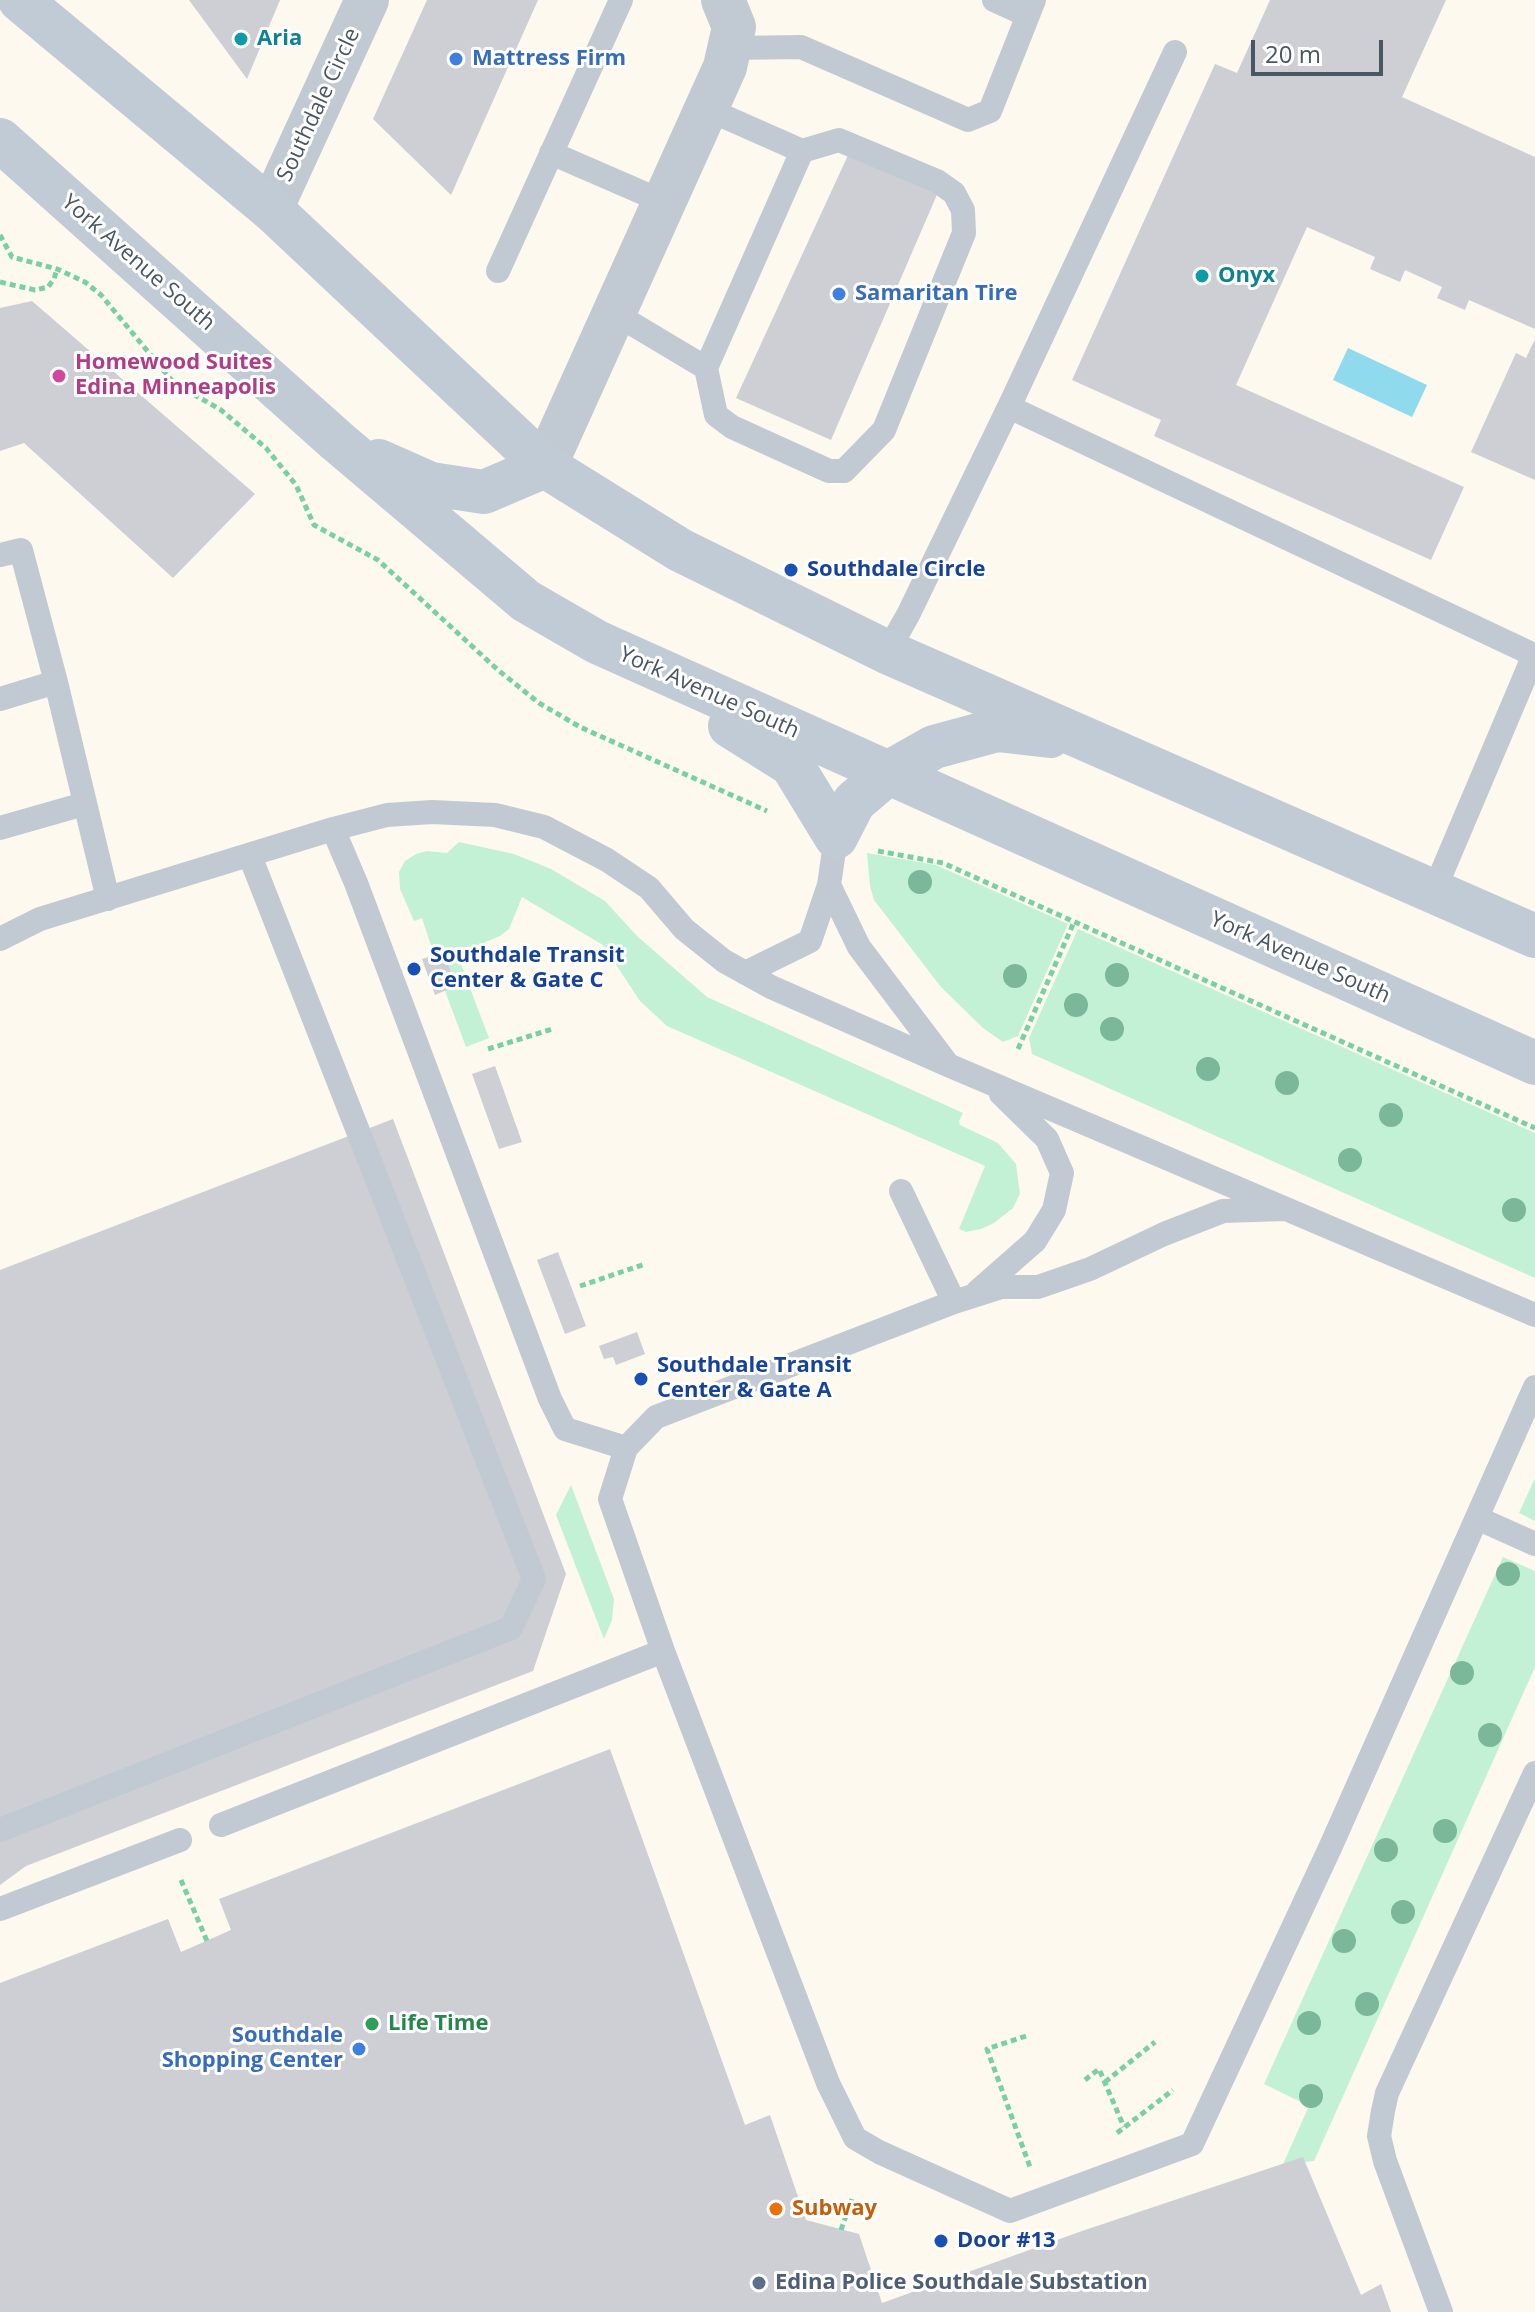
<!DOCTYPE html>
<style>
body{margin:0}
#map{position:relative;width:1535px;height:2312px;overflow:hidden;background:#f5f3f3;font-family:"Open Sans",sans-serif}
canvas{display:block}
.scale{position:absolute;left:1251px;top:40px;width:132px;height:36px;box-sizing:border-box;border:4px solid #4a5661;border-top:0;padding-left:10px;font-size:24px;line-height:28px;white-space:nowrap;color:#4a5661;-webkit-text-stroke:6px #fff;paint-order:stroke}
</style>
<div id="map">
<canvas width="1535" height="2312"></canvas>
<div class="scale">20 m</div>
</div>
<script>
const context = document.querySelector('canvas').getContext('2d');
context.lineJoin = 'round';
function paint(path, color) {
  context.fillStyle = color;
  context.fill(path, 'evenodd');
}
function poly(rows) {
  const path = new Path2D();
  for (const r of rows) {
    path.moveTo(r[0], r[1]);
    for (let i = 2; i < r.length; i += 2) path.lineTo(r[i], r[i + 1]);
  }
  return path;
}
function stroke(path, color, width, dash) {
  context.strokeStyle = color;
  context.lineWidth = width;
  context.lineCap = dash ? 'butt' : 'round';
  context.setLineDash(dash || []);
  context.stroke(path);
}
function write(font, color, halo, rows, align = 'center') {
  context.font = font + ' "Open Sans",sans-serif';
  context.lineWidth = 6;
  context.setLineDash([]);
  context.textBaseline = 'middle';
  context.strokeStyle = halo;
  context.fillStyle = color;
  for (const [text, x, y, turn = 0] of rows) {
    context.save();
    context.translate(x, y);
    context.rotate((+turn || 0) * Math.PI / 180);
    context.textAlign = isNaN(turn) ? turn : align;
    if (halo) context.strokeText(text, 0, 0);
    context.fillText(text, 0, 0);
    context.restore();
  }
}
const commercial = poly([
 [0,0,1535,0,1535,2312,0,2312]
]);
const green = poly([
 [459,842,514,854,551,869,605,901,637,936,707,997,963,1113,959,1121,960,1125,998,1143,1016,1164,1020,1194,1013,1208,994,1223,981,1229,966,1232,959,1229,985,1166,667,1026,640,1001,603,945,522,897,509,929,500,936,457,954,489,1038,466,1047,445,991,456,986,444,952,434,955,422,918,414,921,400,889,399,872,405,861,416,854,427,851,447,853],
 [867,853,936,865,1068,924,1018,1036,1003,1042,983,1028,941,987,874,900,870,886],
 [1078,929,1535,1133,1535,1278,1032,1054,1029,1038],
 [1535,1478,1535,1521,1519,1513],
 [571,1485,614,1599,612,1620,604,1639,556,1515],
 [1503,1557,1535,1571,1535,1667,1314,2161,1283,2164,1309,2106,1264,2084]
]);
const water = poly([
 [1348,348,1427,385,1412,417,1333,380]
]);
const building = poly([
 [189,0,280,0,247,79],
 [427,0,538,0,451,195,373,119],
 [1270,0,1446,0,1402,97,1535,157,1535,329,1469,300,1465,310,1437,298,1442,287,1405,270,1400,282,1370,269,1375,257,1307,227,1236,385,1464,487,1431,560,1154,436,1161,420,1072,380,1215,64,1237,73],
 [849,153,939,190,831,440,736,398],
 [32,301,255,494,173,578,24,443,0,451,0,308],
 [1535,339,1535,480,1471,452,1516,353,1526,358],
 [444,952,456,986,435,995,422,959],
 [495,1066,522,1142,499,1149,472,1074],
 [393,1119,566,1574,533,1671,26,1866,0,1885,0,1270],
 [558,1252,586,1326,565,1334,537,1260],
 [637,1332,645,1354,616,1365,613,1357,604,1359,599,1346],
 [610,1749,745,2125,770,2115,806,2220,859,2234,882,2303,1082,2231,1303,2157,1361,2295,1381,2284,1391,2312,0,2312,0,1983,168,1919,181,1952,231,1930,219,1899]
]);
const path = poly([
 [0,235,12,257,57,269,85,282,101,295,174,383,221,410,266,448,296,485,314,525,378,560,498,670,539,703,580,727,767,811],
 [0,282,35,290,48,287,54,279,57,269],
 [878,851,943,863,1535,1128],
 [488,1049,552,1029],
 [1018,1049,1074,922],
 [580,1286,645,1264],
 [181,1880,207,1941],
 [1026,2036,987,2049,1030,2167],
 [1085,2080,1099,2069,1124,2127],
 [1105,2082,1155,2042],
 [1117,2133,1173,2090],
 [841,2230,852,2199]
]);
const lane = poly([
 [994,0,1027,15],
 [730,48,801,47,968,120,990,111,1034,0],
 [707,109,802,151,839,140,937,181,954,193,963,210,964,233,884,430,844,471,829,471,732,427,716,415,706,368,802,151],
 [551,153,664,202],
 [498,271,621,0],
 [614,313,706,368],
 [1009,407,1175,52],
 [0,555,21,550,56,682,108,899],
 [887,652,908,615,1009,407,1534,655,1434,891],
 [0,699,56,682],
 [0,828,84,804],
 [333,829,356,883,550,1399,565,1429,626,1448],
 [829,885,859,947,946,1062],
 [0,939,40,919,333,829,387,815,432,812,495,815,544,827,607,860,649,888,684,929,724,961,771,987,948,1065,1535,1315],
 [745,973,810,941,829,885,836,837],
 [901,1191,954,1302],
 [1285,1209,1223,1211,1164,1234,1090,1269,1038,1287,1001,1287,954,1302,656,1417,626,1448,610,1499,663,1651,828,2083,855,2138,879,2152,1010,2211,1192,2144,1330,1848,1535,1387],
 [978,1291,1035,1241,1054,1210,1062,1173,1047,1139,1001,1094],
 [1477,1518,1535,1544],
 [221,1825,663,1651],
 [0,1830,511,1628,534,1579,250,856],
 [0,1909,180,1840],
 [1441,2312,1385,2161,1379,2136,1383,2111,1387,2093,1535,1773]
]);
const street = poly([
 [271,209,367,0],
 [545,466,725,67,734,27,723,0]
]);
const secondary = poly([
 [20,0,271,209,545,466,680,550,887,652,1535,936],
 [0,140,337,441,526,601,597,642,1535,1063],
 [379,461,431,484,484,492,545,466],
 [730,726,792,765,836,837],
 [836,837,854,802,888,773,934,747,997,730,1050,736]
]);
const trees = [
 [920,882],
 [1117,975],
 [1015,976],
 [1076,1005],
 [1112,1029],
 [1208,1069],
 [1287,1083],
 [1391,1115],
 [1350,1160],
 [1514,1210],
 [1508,1574],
 [1462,1673],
 [1490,1735],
 [1445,1831],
 [1386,1850],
 [1403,1912],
 [1344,1941],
 [1367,2004],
 [1309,2023],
 [1311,2096]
];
const markers = [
 [241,39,8,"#0f9aa8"],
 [456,59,8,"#3f7fe0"],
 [1202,276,8,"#0f9aa8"],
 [839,294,8,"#3f7fe0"],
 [59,376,8,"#d1479c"],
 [791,570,8,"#1a4fb4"],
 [414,969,8,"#1a4fb4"],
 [641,1379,8,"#1a4fb4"],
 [372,2024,8,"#2e9e5b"],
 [359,2049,8,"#3f7fe0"],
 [776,2209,8,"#e8710a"],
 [941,2241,8,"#1a4fb4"],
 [759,2283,8,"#5c6f8a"]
];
const cultureNames = [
 ["Aria",257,39],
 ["Onyx",1218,276]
];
const shopNames = [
 ["Mattress Firm",472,59],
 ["Samaritan Tire",855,294],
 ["Southdale",343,2036,"right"],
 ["Shopping Center",343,2061,"right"]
];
const streetNames = [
 ["Southdale Circle",319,105,-65],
 ["York Avenue South",138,263,41],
 ["York Avenue South",709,693,24],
 ["York Avenue South",1300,958,24]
];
const hotelNames = [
 ["Homewood Suites",75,363],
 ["Edina Minneapolis",75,388]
];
const transitNames = [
 ["Southdale Circle",807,570],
 ["Southdale Transit",430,956],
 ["Center & Gate C",430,981],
 ["Southdale Transit",657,1366],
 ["Center & Gate A",657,1391],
 ["Door #13",957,2241]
];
const leisureNames = [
 ["Life Time",388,2024]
];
const foodNames = [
 ["Subway",792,2209]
];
const serviceNames = [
 ["Edina Police Southdale Substation",775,2283]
];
paint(commercial, '#fdf9ef');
paint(green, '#c3f1d5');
paint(water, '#90daee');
paint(building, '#cdcfd5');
stroke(path, '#7ad0a6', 5, [6, 4]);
stroke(lane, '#c1cad2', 24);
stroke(street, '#c1cad2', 44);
stroke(secondary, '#c1cbd6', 44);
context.fillStyle = '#7bb799';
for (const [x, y] of trees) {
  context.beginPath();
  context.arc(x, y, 12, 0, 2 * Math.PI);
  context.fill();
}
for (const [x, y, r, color] of markers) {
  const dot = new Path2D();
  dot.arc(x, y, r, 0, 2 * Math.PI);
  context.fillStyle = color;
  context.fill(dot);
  stroke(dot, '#fff', 3);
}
write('bold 22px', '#0d838f', '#fff', cultureNames, 'left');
write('bold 22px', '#366cbe', '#fff', shopNames, 'left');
write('22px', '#4a5661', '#fff', streetNames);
write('bold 22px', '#b23c85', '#fff', hotelNames, 'left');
write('bold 22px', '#164399', '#fff', transitNames, 'left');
write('bold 22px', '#27864d', '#fff', leisureNames, 'left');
write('bold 22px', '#c56008', '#fff', foodNames, 'left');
write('bold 22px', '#4e5e75', '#fff', serviceNames, 'left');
</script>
